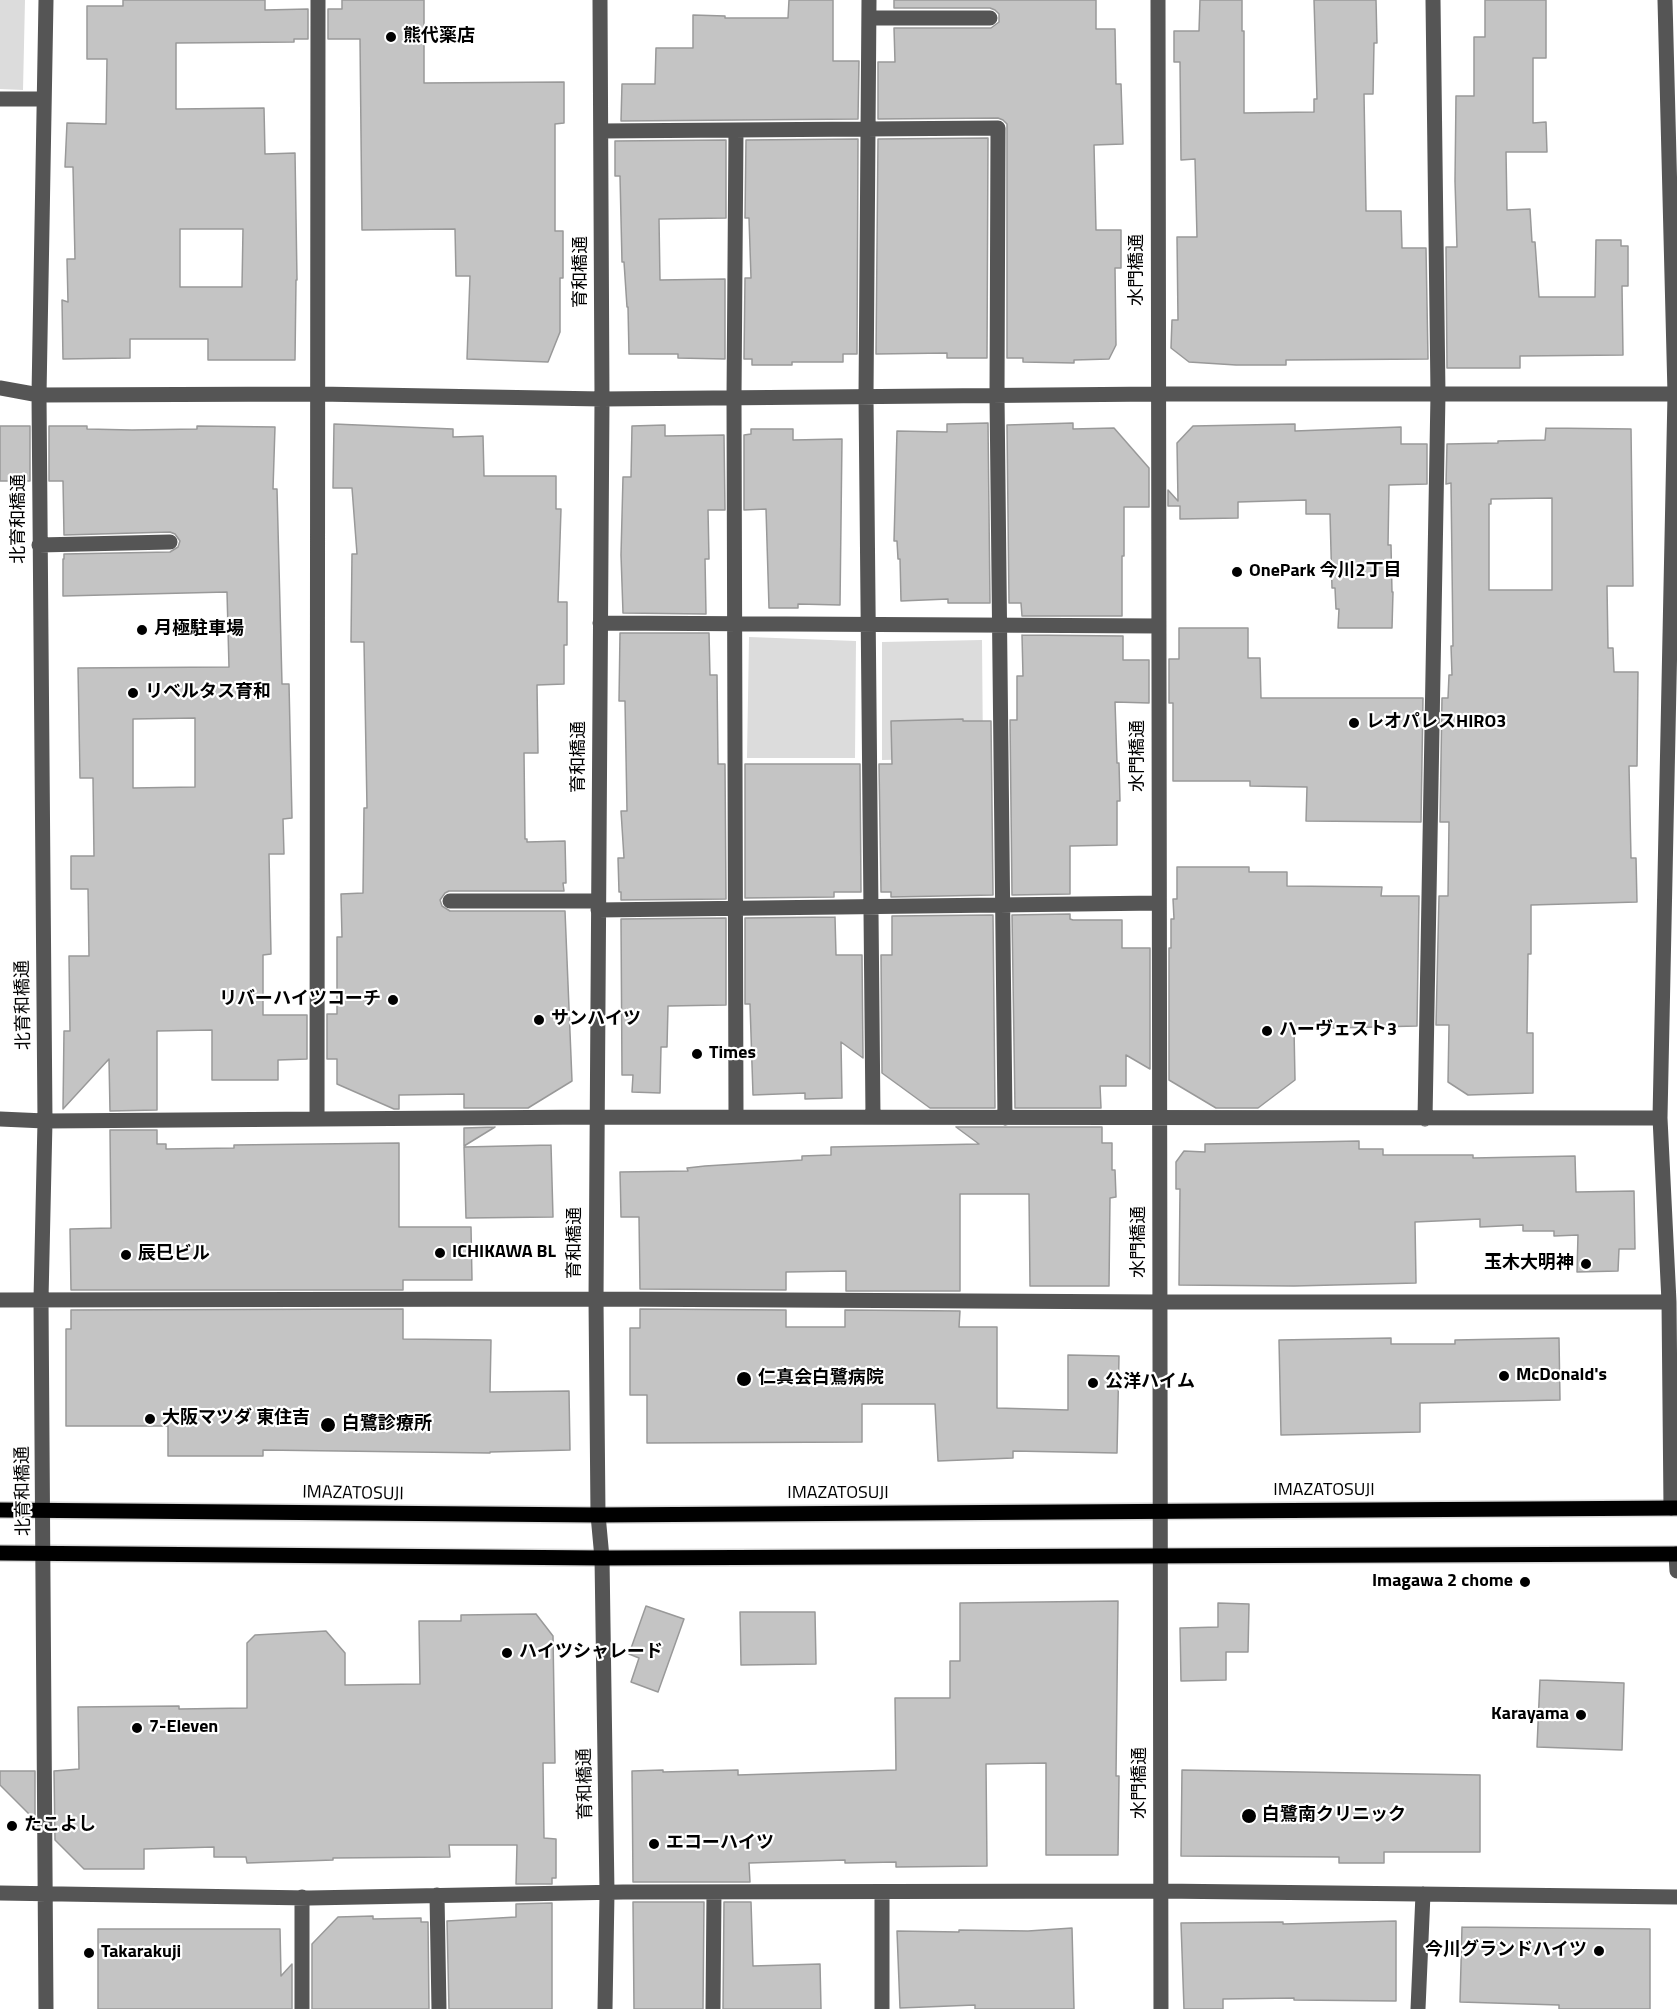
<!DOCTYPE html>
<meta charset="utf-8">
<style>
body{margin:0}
canvas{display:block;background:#fff}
</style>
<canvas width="1677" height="2009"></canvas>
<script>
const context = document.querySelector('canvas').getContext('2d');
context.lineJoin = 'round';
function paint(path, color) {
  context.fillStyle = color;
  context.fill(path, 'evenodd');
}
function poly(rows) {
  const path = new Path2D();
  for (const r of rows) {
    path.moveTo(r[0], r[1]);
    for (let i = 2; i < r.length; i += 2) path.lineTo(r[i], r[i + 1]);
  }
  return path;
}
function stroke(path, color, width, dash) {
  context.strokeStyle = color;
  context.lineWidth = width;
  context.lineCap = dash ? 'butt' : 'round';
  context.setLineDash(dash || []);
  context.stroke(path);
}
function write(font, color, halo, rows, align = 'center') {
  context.font = font + ' "Titillium Web","Noto Sans JP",sans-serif';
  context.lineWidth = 4.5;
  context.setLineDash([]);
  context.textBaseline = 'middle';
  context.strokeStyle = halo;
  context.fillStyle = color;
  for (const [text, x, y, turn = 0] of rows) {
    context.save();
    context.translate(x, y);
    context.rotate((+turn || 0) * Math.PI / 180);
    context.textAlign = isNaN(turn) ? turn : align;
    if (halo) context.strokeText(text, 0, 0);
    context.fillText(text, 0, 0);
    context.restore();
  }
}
const green = poly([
 [0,0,25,0,23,90,0,89],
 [749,637,856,641,855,758,747,758],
 [982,640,983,758,882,760,882,642]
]);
const building = poly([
 [123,0,265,0,265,10,308,9,308,39,294,39,294,42,176,43,176,109,264,108,265,154,295,153,297,280,296,280,295,360,208,360,208,339,130,339,130,358,63,359,62,300,68,302,67,259,75,259,73,167,65,167,67,123,106,124,107,59,87,59,87,6,123,6,123,0],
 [180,229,243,229,242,287,180,287,180,229],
 [342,0,424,0,424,83,564,82,564,123,555,124,555,231,563,231,563,278,560,278,560,332,548,362,467,359,470,276,456,276,455,229,362,230,360,39,328,39,328,9,342,9,342,0],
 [789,0,833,0,833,61,859,61,858,119,621,121,622,84,655,84,656,48,693,48,693,15,725,16,725,18,788,18,789,0],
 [894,0,1096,0,1096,29,1115,29,1116,84,1121,84,1123,144,1094,145,1096,230,1121,230,1121,268,1115,268,1116,345,1109,359,1074,360,1074,363,1023,362,1023,358,1007,358,1007,124,1003,120,998,118,878,119,878,62,895,62,894,28,991,28,999,22,999,14,995,10,990,8,894,8,894,0],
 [1200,0,1242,0,1242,31,1244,31,1244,113,1314,112,1314,99,1317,99,1314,0,1376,0,1377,43,1374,43,1373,94,1364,94,1366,211,1401,211,1402,248,1426,248,1428,359,1286,360,1286,365,1236,365,1189,362,1171,348,1172,320,1178,320,1177,237,1197,237,1195,159,1181,160,1180,62,1174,62,1174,31,1199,31,1200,0],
 [1485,0,1546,0,1546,58,1533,58,1533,123,1546,122,1547,152,1506,152,1507,210,1530,209,1532,242,1535,242,1539,297,1595,297,1596,240,1621,240,1621,246,1628,246,1628,286,1622,286,1623,355,1520,356,1520,368,1447,368,1446,247,1457,247,1455,181,1456,96,1474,96,1474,37,1485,37,1485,0],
 [988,138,987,358,947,358,947,353,876,354,878,139,988,138],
 [858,139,857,354,843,354,843,362,792,362,792,365,752,365,752,359,744,359,745,278,751,278,749,218,745,218,746,140,858,139],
 [726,140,726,218,659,219,660,280,725,279,725,359,678,358,678,354,629,354,628,307,627,307,624,262,622,262,620,176,615,176,615,141,726,140],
 [988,423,990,603,948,603,948,599,901,601,900,559,898,559,897,541,894,541,897,431,947,432,947,424,988,423],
 [1073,423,1073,429,1114,428,1149,468,1149,507,1124,507,1124,556,1122,556,1122,616,1022,616,1021,603,1009,603,1007,425,1073,423],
 [334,424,453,429,453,437,483,436,484,476,556,476,556,509,561,509,558,602,567,602,567,645,564,645,564,684,537,685,538,753,524,753,525,839,527,839,527,842,565,841,566,883,563,883,564,891,449,891,445,893,440,900,442,906,450,911,565,911,572,1081,528,1108,464,1108,464,1094,399,1095,399,1109,394,1109,337,1084,337,1059,327,1059,327,1014,337,1014,337,937,342,937,341,894,363,893,364,808,367,808,364,642,351,642,352,554,357,554,352,488,333,488,334,424],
 [1295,424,1295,431,1401,427,1401,444,1427,444,1427,484,1389,485,1388,545,1391,545,1392,592,1393,592,1392,628,1338,628,1339,609,1336,609,1335,588,1332,588,1330,514,1306,514,1306,500,1238,502,1238,518,1180,519,1180,506,1168,506,1168,490,1178,501,1177,443,1193,426,1295,424],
 [665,425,665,436,724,435,725,510,708,510,709,559,705,559,706,614,623,613,621,555,623,477,631,477,632,426,665,425],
 [0,426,30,426,30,481,0,481,0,426],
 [49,426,87,426,87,429,132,430,197,429,197,426,275,427,273,489,277,489,282,684,289,684,292,818,283,819,284,854,269,854,271,954,263,955,263,1015,307,1015,307,1059,278,1060,278,1080,212,1080,212,1030,157,1031,157,1110,110,1111,109,1059,63,1109,64,1031,70,1031,69,956,89,956,88,889,71,889,71,856,94,856,93,778,80,778,78,668,229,667,227,592,63,596,63,559,64,559,64,554,170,552,178,547,180,541,175,534,170,532,64,535,63,481,49,481,49,426],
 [195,718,195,787,133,788,133,719,195,718],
 [1546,428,1631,429,1633,586,1607,586,1608,648,1613,648,1614,672,1638,672,1637,766,1629,766,1631,858,1636,858,1637,902,1531,905,1531,954,1528,954,1527,1033,1533,1033,1533,1093,1468,1095,1448,1082,1449,1025,1436,1025,1439,896,1448,896,1449,822,1440,822,1442,698,1448,698,1449,675,1452,675,1451,646,1453,646,1451,483,1446,484,1447,444,1498,443,1498,441,1545,440,1546,428],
 [1552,498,1552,590,1489,590,1489,504,1491,504,1491,499,1552,498],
 [751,429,793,429,793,440,842,439,840,605,798,604,798,608,769,608,766,509,744,510,744,435,751,434,751,429],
 [1179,628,1248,628,1248,658,1260,658,1261,698,1423,698,1421,822,1306,821,1307,787,1250,786,1250,781,1173,781,1173,703,1169,703,1169,659,1179,659,1179,628],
 [620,633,709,633,710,675,717,675,718,764,725,764,726,899,621,900,621,892,619,892,618,858,624,858,621,811,627,811,625,701,619,701,620,633],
 [1022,635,1123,636,1123,660,1149,660,1149,703,1115,702,1117,763,1119,763,1120,801,1117,801,1117,845,1070,846,1070,894,1012,895,1010,720,1017,720,1017,676,1023,676,1022,635],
 [963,719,963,721,991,721,993,895,891,897,891,892,881,892,879,764,892,764,891,721,963,719],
 [745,764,860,764,861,892,834,892,834,897,745,898,745,764],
 [1177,867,1249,867,1249,872,1287,872,1287,886,1382,887,1381,896,1419,896,1417,1026,1294,1029,1295,1080,1258,1108,1216,1108,1169,1080,1169,948,1171,948,1171,919,1174,919,1173,899,1177,899,1177,867],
 [1070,914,1070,919,1073,920,1122,920,1122,948,1150,948,1150,1069,1126,1055,1126,1086,1100,1086,1101,1108,1015,1108,1012,915,1070,914],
 [993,915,995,1108,930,1108,882,1073,881,955,892,955,892,916,993,915],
 [835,917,836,955,862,955,863,1058,841,1042,842,1098,805,1099,805,1093,753,1095,750,1004,745,1004,745,918,835,917],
 [726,918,726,1005,668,1006,667,1047,661,1047,660,1093,632,1092,633,1075,622,1075,621,919,726,918],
 [495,1127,464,1146,464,1128,495,1127],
 [956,1127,1102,1127,1102,1143,1112,1143,1112,1170,1115,1170,1116,1197,1110,1198,1109,1286,1030,1286,1029,1194,960,1194,960,1291,846,1291,846,1271,786,1272,786,1290,640,1289,639,1217,621,1217,620,1172,688,1171,687,1168,705,1166,802,1160,802,1156,831,1155,831,1147,979,1144,956,1127],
 [110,1130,157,1130,157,1144,166,1144,166,1149,234,1148,234,1145,399,1143,399,1227,471,1227,472,1280,403,1280,403,1290,71,1290,70,1229,111,1228,110,1130],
 [1359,1141,1359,1149,1383,1149,1383,1155,1473,1155,1473,1158,1575,1156,1576,1192,1634,1191,1635,1249,1619,1249,1618,1271,1577,1272,1578,1235,1554,1236,1554,1231,1523,1231,1523,1225,1480,1227,1480,1219,1415,1222,1416,1283,1294,1286,1179,1285,1180,1189,1176,1189,1176,1162,1184,1151,1205,1152,1205,1144,1359,1141],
 [551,1145,553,1217,466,1218,464,1147,551,1145],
 [403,1309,403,1339,491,1340,490,1392,569,1391,570,1450,490,1452,490,1453,263,1450,263,1456,168,1456,168,1426,66,1426,66,1329,71,1329,71,1310,403,1309],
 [640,1309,786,1310,786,1327,845,1327,845,1310,960,1311,959,1327,997,1327,997,1408,1068,1410,1068,1355,1119,1356,1117,1453,1013,1451,1013,1458,938,1461,935,1404,862,1404,862,1442,647,1443,647,1395,630,1395,630,1328,640,1328,640,1309],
 [1391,1338,1391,1344,1455,1344,1455,1340,1559,1338,1560,1400,1420,1403,1420,1432,1281,1435,1279,1340,1391,1338],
 [1118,1601,1116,1776,1119,1776,1118,1855,1046,1855,1046,1763,986,1764,987,1866,896,1867,896,1862,845,1863,845,1860,749,1863,750,1882,633,1882,632,1771,663,1770,663,1772,738,1770,738,1775,896,1770,895,1698,950,1698,950,1661,960,1661,960,1603,1118,1601],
 [1218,1603,1249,1604,1248,1652,1226,1652,1226,1680,1181,1681,1180,1628,1218,1627,1218,1603],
 [646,1606,684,1619,658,1692,631,1682,639,1658,629,1654,646,1606],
 [740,1612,815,1612,816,1664,741,1665,740,1612],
 [536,1614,553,1636,555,1763,543,1763,544,1838,556,1839,556,1878,552,1878,552,1884,516,1884,517,1845,449,1845,450,1857,333,1858,333,1860,247,1863,246,1857,214,1857,214,1847,144,1849,144,1869,84,1869,55,1840,54,1771,79,1769,78,1707,179,1706,179,1709,247,1708,247,1643,255,1635,326,1631,345,1653,345,1685,420,1684,419,1621,461,1621,461,1615,536,1614],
 [1540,1680,1624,1683,1622,1750,1537,1747,1540,1680],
 [1182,1770,1480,1775,1480,1852,1384,1852,1384,1863,1339,1863,1339,1857,1181,1856,1182,1770],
 [0,1771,35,1771,35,1820,0,1785,0,1771],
 [633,1902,704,1902,703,2009,634,2009,633,1902],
 [724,1902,751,1902,753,1966,820,1964,821,2009,723,2009,724,1902],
 [552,1903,552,2009,449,2009,447,1921,516,1917,516,1904,552,1903],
 [373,1916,373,1919,421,1918,421,1922,428,1922,429,2009,312,2009,312,1944,338,1917,373,1916],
 [1396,1921,1396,2001,1294,2000,1294,1998,1223,1999,1223,2009,1184,2009,1181,1923,1283,1922,1283,1924,1396,1921],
 [1462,1927,1650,1929,1650,2009,1559,2009,1559,2005,1460,2002,1462,1927],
 [1072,1928,1074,2009,975,2009,975,2005,900,2008,897,1931,959,1932,959,1930,1028,1931,1072,1928],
 [98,1929,280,1929,281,1976,292,1964,292,2009,98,2009,98,1929]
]);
const minor = poly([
 [600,0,602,399,596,1299,598,1515,602,1558,607,1893,605,2009],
 [869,0,866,396,873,1117],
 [1158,0,1161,2009],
 [1665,0,1675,394,1660,1118,1669,1302,1671,1508],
 [869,18,990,18],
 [0,99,44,99],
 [601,131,998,128,997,395,1005,1118],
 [0,388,39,395,318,394,602,399,1158,394,1677,394],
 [39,545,170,542],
 [600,623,1159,626],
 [450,901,598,901],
 [598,910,1159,903],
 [736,1117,734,397,736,130],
 [0,1119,45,1121,597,1117,1660,1118],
 [317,1119,318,0],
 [1425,1119,1438,394,1433,0],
 [0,1300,596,1299,1160,1302,1669,1302],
 [1676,1554,1677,1571],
 [882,1892,882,2009],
 [0,1893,309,1898,623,1892,1160,1891,1677,1897],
 [437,1895,439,2009],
 [302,1897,302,2009],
 [46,2009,41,1299,45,1121,39,395,46,0],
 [713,2009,714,1892],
 [1418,2009,1423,1894]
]);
const major = poly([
 [0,1510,598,1515,1677,1508],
 [0,1553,602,1558,1677,1554]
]);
const markers = [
 [391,37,6,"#000"],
 [1237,572,6,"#000"],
 [142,630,6,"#000"],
 [133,693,6,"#000"],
 [1354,723,6,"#000"],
 [393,1000,6,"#000"],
 [539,1020,6,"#000"],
 [1267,1031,6,"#000"],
 [697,1054,6,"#000"],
 [440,1253,6,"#000"],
 [126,1255,6,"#000"],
 [1586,1264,6,"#000"],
 [1504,1376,6,"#000"],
 [744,1379,8,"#000"],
 [1093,1383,6,"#000"],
 [150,1419,6,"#000"],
 [328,1425,8,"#000"],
 [1525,1582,6,"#000"],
 [507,1653,6,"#000"],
 [1581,1715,6,"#000"],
 [137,1728,6,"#000"],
 [1249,1816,8,"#000"],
 [12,1826,6,"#000"],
 [654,1844,6,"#000"],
 [1599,1951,6,"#000"],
 [89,1953,6,"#000"]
];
const poiNames = [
 ["熊代薬店",403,37],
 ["OnePark 今川2丁目",1249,572],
 ["月極駐車場",154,630],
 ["リベルタス育和",145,693],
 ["レオパレスHIRO3",1366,723],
 ["リバーハイツコーチ",381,1000,"right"],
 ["サンハイツ",551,1020],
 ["ハーヴェスト3",1279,1031],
 ["Times",709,1054],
 ["ICHIKAWA BL",452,1253],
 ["辰巳ビル",138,1255],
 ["玉木大明神",1574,1264,"right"],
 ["McDonald's",1516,1376],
 ["仁真会白鷺病院",758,1379],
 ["公洋ハイム",1105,1383],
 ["大阪マツダ 東住吉",162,1419],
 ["白鷺診療所",342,1425],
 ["Imagawa 2 chome",1513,1582,"right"],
 ["ハイツシャレード",519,1653],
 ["Karayama",1569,1715,"right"],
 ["7-Eleven",149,1728],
 ["白鷺南クリニック",1262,1816],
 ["たこよし",24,1826],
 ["エコーハイツ",666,1844],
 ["今川グランドハイツ",1587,1951,"right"],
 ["Takarakuji",101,1953]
];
const streetNames = [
 ["水門橋通",1138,270,-90],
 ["育和橋通",582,272,-90],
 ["北育和橋通",20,519,-90],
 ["水門橋通",1139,756,-90],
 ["育和橋通",580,757,-90],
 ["北育和橋通",24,1005,-91],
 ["水門橋通",1140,1242,-90],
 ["育和橋通",576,1243,-90],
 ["北育和橋通",24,1491,-91],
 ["IMAZATOSUJI",1324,1491],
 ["IMAZATOSUJI",353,1494,1],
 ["IMAZATOSUJI",838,1494],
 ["水門橋通",1141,1783,-90],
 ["育和橋通",586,1784,-91]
];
paint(green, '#dcdcdc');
paint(building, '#c4c4c4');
stroke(building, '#999', 1.5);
stroke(major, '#dbdbdb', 18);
stroke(minor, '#555', 15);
stroke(major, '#000', 15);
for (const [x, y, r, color] of markers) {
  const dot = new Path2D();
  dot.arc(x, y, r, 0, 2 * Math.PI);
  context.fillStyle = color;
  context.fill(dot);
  stroke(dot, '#fff', 2);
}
write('bold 18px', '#000', '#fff', poiNames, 'left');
write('18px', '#000', '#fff', streetNames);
</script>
